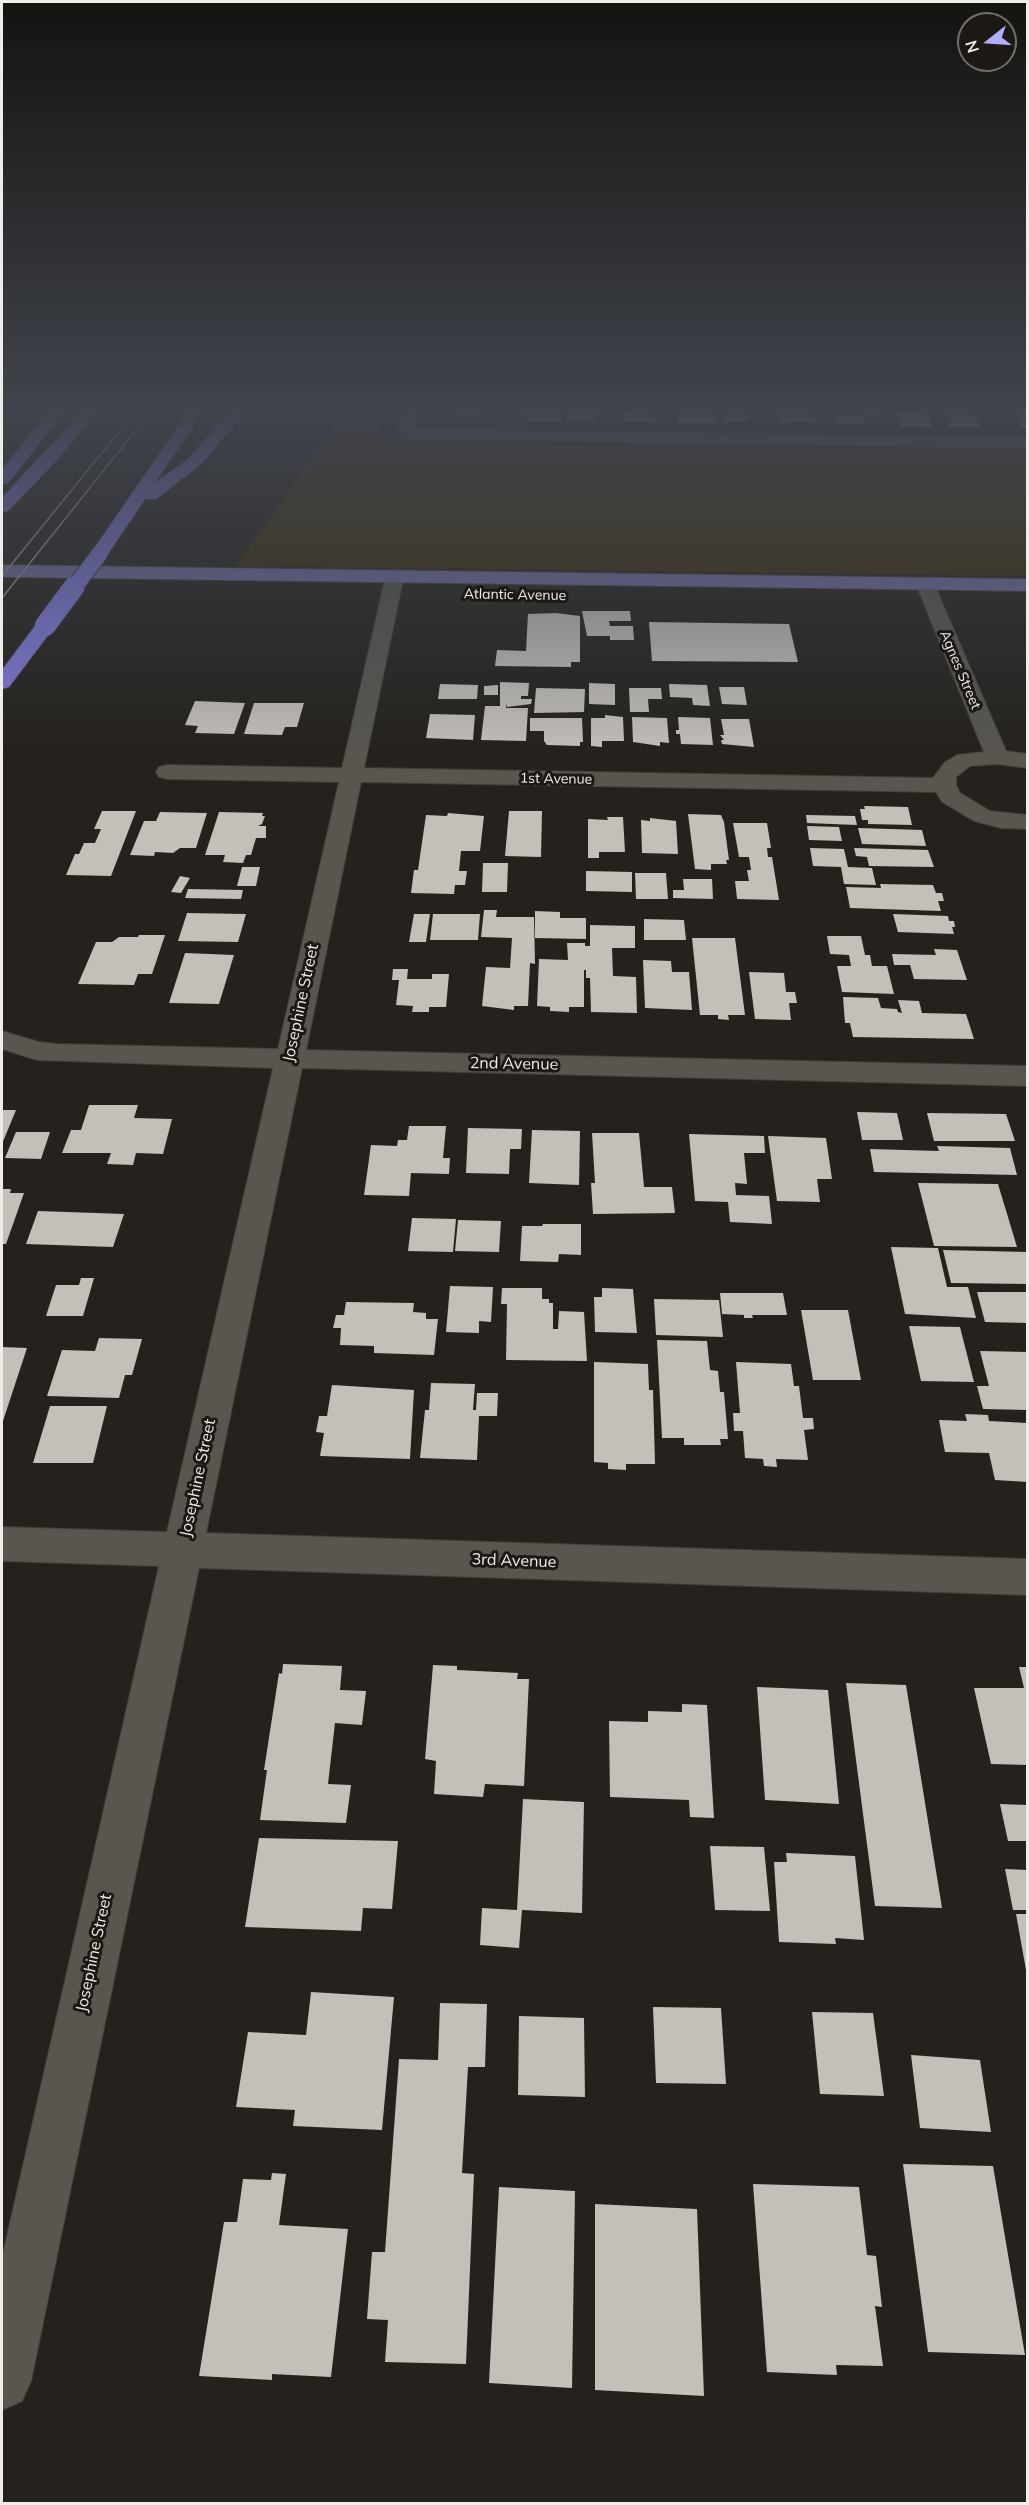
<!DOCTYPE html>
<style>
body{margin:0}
#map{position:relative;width:1029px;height:2505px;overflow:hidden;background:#25221d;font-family:Mulish,sans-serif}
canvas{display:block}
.frame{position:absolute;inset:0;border:3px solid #efedea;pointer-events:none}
.north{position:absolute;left:957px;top:12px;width:60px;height:60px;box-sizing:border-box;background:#1c1914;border:2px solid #706e6a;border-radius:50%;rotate:253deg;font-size:16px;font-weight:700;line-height:24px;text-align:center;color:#efedea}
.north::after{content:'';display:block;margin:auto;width:21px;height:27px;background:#afaefa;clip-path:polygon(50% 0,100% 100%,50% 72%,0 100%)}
</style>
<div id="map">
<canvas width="1029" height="2505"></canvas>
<div class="frame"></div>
<div class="north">N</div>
</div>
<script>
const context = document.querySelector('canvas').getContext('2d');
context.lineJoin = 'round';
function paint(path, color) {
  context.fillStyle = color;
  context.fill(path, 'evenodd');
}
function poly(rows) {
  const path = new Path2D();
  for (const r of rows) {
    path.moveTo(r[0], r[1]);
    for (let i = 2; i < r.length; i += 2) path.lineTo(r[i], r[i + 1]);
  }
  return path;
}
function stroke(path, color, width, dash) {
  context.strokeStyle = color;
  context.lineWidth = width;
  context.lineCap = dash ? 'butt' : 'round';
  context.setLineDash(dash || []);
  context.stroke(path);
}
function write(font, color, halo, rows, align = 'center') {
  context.font = font + ' Mulish,sans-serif';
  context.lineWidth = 6;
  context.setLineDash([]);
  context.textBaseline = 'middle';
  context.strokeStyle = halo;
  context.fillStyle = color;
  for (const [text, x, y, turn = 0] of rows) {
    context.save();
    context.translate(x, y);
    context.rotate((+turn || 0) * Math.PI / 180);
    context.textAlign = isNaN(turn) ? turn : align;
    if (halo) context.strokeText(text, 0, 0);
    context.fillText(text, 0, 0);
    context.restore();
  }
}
const green = poly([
 [348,406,388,406,378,427,379,433,398,442,422,445,476,443,1027,451,1027,576,236,566]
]);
const building = poly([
 [457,406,481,406,478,417,453,416],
 [532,406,562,406,561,421,526,421,527,417,513,417,514,409,532,410],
 [568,406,596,406,596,421,568,419],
 [609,406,630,406,630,411,609,411],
 [679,406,712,406,712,411,680,410],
 [720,406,739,406,748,414,750,421,723,422],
 [751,406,771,406,772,411,753,411],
 [921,406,937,406,940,411,923,411],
 [943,406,973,406,976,411,967,411,970,416,975,416,981,427,950,427,948,423,952,423],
 [862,408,882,408,884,415,865,414],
 [1016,408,1028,408,1028,428,1023,428,1014,414,1018,411],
 [636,409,653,409,654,414,647,414,648,417,654,417,655,422,623,422,623,413,636,413],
 [803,410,805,417,816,417,817,421,780,423,777,418,778,412],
 [677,412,714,412,716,423,678,423],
 [832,414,862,416,864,425,836,423],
 [895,414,927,414,933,427,901,426],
 [582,611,630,611,631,621,609,621,610,626,633,626,634,640,610,640,610,636,587,636],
 [556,613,580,616,580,662,571,662,571,667,495,666,497,650,526,651,528,614],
 [649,622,789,624,798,662,652,661],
 [500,682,529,683,528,696,521,696,521,699,532,699,531,704,507,707,507,703,506,708,528,708,526,741,481,740,485,706,500,706],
 [589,683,615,684,615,705,589,704],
 [440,684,478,685,477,699,438,699],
 [669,684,707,685,710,706,693,705,692,698,670,697],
 [498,685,498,695,484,695,484,686],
 [719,687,744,687,747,705,722,704],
 [536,688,585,689,584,712,534,713],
 [629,688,661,688,662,699,648,699,649,712,630,712],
 [195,701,245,703,234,734,195,733,198,726,185,725],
 [254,703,304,703,297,727,285,727,282,735,244,734],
 [430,714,475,715,473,740,426,738],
 [605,715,623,717,624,741,602,741,602,747,591,746,591,718,605,718],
 [632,717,667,718,669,743,660,742,660,746,633,742],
 [678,717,710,718,713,745,681,744,680,734,676,734,676,730,679,730],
 [530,718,582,718,583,742,580,742,580,746,547,745,544,741,544,731,530,731],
 [721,719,749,719,754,747,722,744,721,740,724,740,720,735,724,735],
 [864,806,908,807,912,825,868,824,868,820,862,820,860,809,865,809],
 [102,811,136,811,111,876,66,875,75,854,79,854,84,843,95,843,101,829,94,829],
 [509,811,542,811,541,857,505,856],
 [160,812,207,813,196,848,180,848,173,853,155,852,154,856,130,855,144,821,156,821],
 [219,812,263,813,262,816,265,816,262,824,258,826,266,826,266,838,256,838,251,855,246,855,243,863,223,862,225,855,205,855],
 [448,813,484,816,480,851,461,851,459,871,467,871,465,885,455,885,454,894,411,893,414,870,418,870,426,815,447,816],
 [688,814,721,815,724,822,729,860,726,860,727,864,711,864,711,870,695,869],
 [806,815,855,816,857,825,807,823],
 [607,817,623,817,625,852,599,852,599,858,588,858,588,819,608,820],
 [650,818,676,821,678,854,642,853,641,820,650,821],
 [733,823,767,823,771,848,767,848,768,857,772,857,779,900,737,899,735,881,749,881,747,870,751,870,749,857,739,857],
 [807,826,839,827,842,841,809,840],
 [858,828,922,830,926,846,862,844],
 [810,848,844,849,848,867,872,868,876,885,844,884,841,867,813,866],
 [854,848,928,850,934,867,869,866,867,857,856,856],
 [483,863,508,863,507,892,482,892],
 [242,867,260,867,256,886,237,886],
 [586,871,632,872,632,892,586,891],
 [635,873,666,873,668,899,636,899],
 [180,876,190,878,181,893,171,892],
 [683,879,712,879,713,899,673,898,673,890,684,890],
 [880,884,933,885,936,893,942,893,944,901,938,901,941,911,850,908,846,887,881,888],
 [188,889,243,890,241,899,185,898],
 [484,910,497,910,496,917,534,917,535,964,530,963,528,1006,514,1006,514,1010,482,1006,486,967,510,968,512,938,481,937],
 [535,911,560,912,560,918,586,918,586,939,535,938],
 [187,913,246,914,238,942,178,941],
 [414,914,430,914,426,942,409,942],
 [433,914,480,914,478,940,430,940],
 [893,914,948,916,949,921,954,921,955,927,952,927,954,934,898,932],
 [644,919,684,920,686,940,644,940],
 [590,925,635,926,635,948,612,948,613,976,636,977,637,1013,591,1012,590,978,586,978,586,970,584,970,584,1007,569,1007,569,1012,550,1011,550,1007,537,1006,539,959,568,960,567,943,585,943,585,946,590,946],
 [139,935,165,935,152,974,138,974,134,985,78,984,96,942,112,942,119,937,138,937],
 [827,936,861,936,865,955,870,955,872,966,887,966,894,994,842,992,837,966,851,966,849,955,830,954],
 [692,938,735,938,745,1015,728,1015,729,1020,718,1019,718,1015,700,1015],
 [934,949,957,950,967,980,914,979,910,965,894,965,892,954,936,955],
 [185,953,234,955,219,1004,169,1003],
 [643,960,671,961,672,972,689,972,692,1010,645,1008],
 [393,969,408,969,407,979,432,979,432,974,449,974,446,1007,429,1007,429,1012,412,1012,413,1006,396,1005,399,980,392,980],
 [749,972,784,973,786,992,795,992,797,1003,789,1003,791,1020,755,1019],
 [843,997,878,998,881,1008,897,1009,898,1012,902,1013,898,1000,919,1001,922,1013,966,1014,974,1039,853,1037,850,1023,845,1023],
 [89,1105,138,1105,134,1118,172,1119,163,1154,136,1153,133,1165,107,1164,111,1153,62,1153,71,1130,81,1130],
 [2,1110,16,1110,2,1144],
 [857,1112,897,1113,903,1140,862,1140],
 [927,1113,1006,1114,1015,1141,934,1141],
 [409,1126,446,1126,443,1158,450,1158,449,1174,411,1173,409,1196,364,1195,371,1145,397,1146,398,1140,407,1140],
 [468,1128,522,1129,521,1149,510,1149,509,1174,466,1173],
 [532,1130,580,1131,579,1185,529,1183],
 [16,1132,50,1132,41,1159,5,1158],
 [592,1133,639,1133,644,1187,672,1187,675,1213,593,1214,591,1183,595,1183],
 [689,1134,764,1136,765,1153,744,1153,747,1184,735,1183,736,1195,769,1196,772,1224,730,1222,728,1202,695,1201],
 [768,1136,826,1138,832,1179,817,1179,820,1202,777,1201],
 [937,1146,1010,1148,1017,1175,874,1172,870,1149,939,1151],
 [918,1183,998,1184,1017,1247,934,1246],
 [2,1189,11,1189,10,1193,24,1193,6,1244,2,1244],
 [38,1211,124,1214,113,1247,26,1244],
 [412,1218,456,1219,453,1252,408,1251],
 [458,1220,501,1221,499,1252,455,1251],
 [543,1224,581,1224,581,1255,559,1254,558,1262,520,1261,522,1226,542,1226],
 [891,1247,938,1248,947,1287,968,1287,976,1318,905,1314],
 [943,1250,1028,1252,1028,1284,951,1283],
 [81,1278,94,1278,83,1316,46,1316,56,1285,79,1285],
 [450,1286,493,1287,491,1322,479,1321,479,1333,446,1332],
 [502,1288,542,1288,542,1299,549,1299,549,1303,553,1303,553,1329,558,1329,559,1311,584,1312,587,1361,506,1360,507,1304,501,1304],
 [602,1288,633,1289,637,1333,595,1332,594,1297,602,1297],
 [977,1292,1028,1292,1028,1323,985,1322],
 [720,1293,783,1293,787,1315,752,1315,753,1318,744,1318,744,1315,722,1314],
 [654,1299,719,1300,723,1337,656,1335],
 [346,1302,414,1303,413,1312,426,1313,426,1319,438,1319,434,1355,374,1353,374,1346,340,1345,341,1328,333,1328,336,1315,344,1315],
 [801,1310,848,1310,861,1380,813,1380],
 [909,1326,960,1327,974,1382,921,1381],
 [99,1338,142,1339,132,1375,125,1375,119,1398,47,1396,62,1350,95,1351],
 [657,1340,707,1341,710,1370,718,1371,720,1392,724,1392,728,1439,720,1439,721,1445,684,1445,684,1438,662,1438],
 [2,1347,27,1348,2,1424],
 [980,1351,1028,1352,1028,1410,983,1409,977,1386,989,1386],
 [594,1362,648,1364,649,1390,653,1390,655,1464,626,1464,626,1470,608,1469,608,1463,594,1462],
 [736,1362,791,1364,794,1386,799,1386,803,1418,813,1418,814,1429,804,1430,808,1460,776,1459,777,1467,764,1466,763,1459,745,1458,743,1431,734,1431,733,1413,740,1413],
 [431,1383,475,1384,473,1410,476,1410,477,1393,498,1393,497,1416,479,1416,477,1460,420,1458,425,1410,429,1410],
 [332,1385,414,1390,410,1459,320,1456,324,1433,316,1432,319,1416,327,1416],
 [50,1406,107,1406,93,1463,33,1463],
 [965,1414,988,1415,989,1421,1028,1423,1028,1482,995,1480,989,1453,945,1452,939,1420,967,1421],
 [283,1664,342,1666,340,1690,366,1691,362,1725,335,1723,328,1784,351,1785,346,1823,260,1820,267,1770,264,1770,279,1673,282,1674],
 [433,1665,457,1666,457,1670,518,1673,517,1679,529,1679,524,1786,485,1784,483,1797,434,1794,436,1761,425,1759],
 [1019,1667,1028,1667,1028,1765,991,1764,974,1688,1024,1688],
 [846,1683,906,1685,942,1908,875,1906],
 [757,1687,828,1690,839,1804,765,1800],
 [682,1704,707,1705,714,1818,690,1817,689,1800,610,1797,609,1721,648,1722,648,1711,682,1712],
 [523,1799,584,1802,582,1913,522,1910,519,1948,480,1945,482,1908,517,1910],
 [1000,1804,1028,1805,1028,1841,1008,1841],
 [259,1838,398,1841,392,1909,363,1908,361,1931,245,1927],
 [710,1846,764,1847,770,1911,715,1910],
 [786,1853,855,1856,864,1940,835,1938,836,1944,779,1942,774,1862,787,1862],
 [1005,1869,1028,1870,1028,1910,1013,1910],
 [1016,1914,1028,1914,1028,1970,1026,1970],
 [311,1992,394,1997,382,2130,293,2126,295,2110,236,2107,248,2032,306,2035],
 [440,2003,487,2004,485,2067,468,2067,462,2173,474,2174,466,2364,385,2362,388,2320,367,2319,372,2252,385,2252,399,2059,438,2060],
 [653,2007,721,2008,726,2084,656,2083],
 [812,2012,873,2013,884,2096,820,2094],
 [519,2016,584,2018,585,2097,518,2095],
 [911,2055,980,2060,991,2132,920,2128],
 [903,2164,993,2166,1025,2355,928,2352],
 [272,2173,286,2174,279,2225,348,2229,331,2377,272,2374,272,2380,199,2376,224,2222,237,2222,243,2179,271,2180],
 [753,2184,859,2187,867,2255,876,2256,882,2307,875,2306,883,2366,836,2365,837,2375,767,2372],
 [499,2187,575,2191,572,2388,489,2383],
 [595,2204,697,2209,704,2396,595,2390]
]);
const minor = poly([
 [406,406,420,406,414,429,1028,438,1028,448,405,439,397,434,406,406],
 [395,569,404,575,364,768,933,778,945,762,957,755,984,752,916,584,925,578,934,584,1006,751,1028,754,1028,768,997,764,970,766,956,777,956,785,960,793,990,811,1028,815,1028,829,1001,828,974,821,942,802,936,792,361,782,306,1050,1028,1066,1028,1086,302,1068,206,1533,1028,1559,1028,1595,199,1568,31,2381,22,2401,2,2410,2,2258,159,1566,2,1561,2,1527,167,1532,273,1068,37,1060,2,1049,2,1031,39,1042,56,1044,278,1049,339,782,167,779,159,777,156,772,159,767,167,765,342,768,386,575,395,569]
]);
const major = poly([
 [2,565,1028,579,1028,591,2,577,2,565]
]);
const highway = poly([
 [54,406,69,406,8,483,2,484,2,469,54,406],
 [87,406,102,406,55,462,8,511,2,512,2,498,87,406],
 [192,406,206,406,155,483,188,459,235,406,250,406,200,465,156,499,145,499,106,557,94,557,91,553,192,406],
 [45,620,55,626,9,687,2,689,2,670,38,622,45,620]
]);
const tram = poly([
 [2,576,140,406],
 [2,598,155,406]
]);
const highwayBridgeFar1 = poly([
 [73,589,100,553]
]);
const highwayBridge = poly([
 [45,626,74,587]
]);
const farStreetnames = [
 ["Atlantic Avenue",515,595,1],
 ["Agnes Street",960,670,67],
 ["1st Avenue",556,779,1]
];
const streetNames = [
 ["Josephine Street",301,1003,-78],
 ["2nd Avenue",514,1064,1],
 ["Josephine Street",198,1478,-78],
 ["3rd Avenue",514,1561,2],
 ["Josephine Street",94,1953,-78]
];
paint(green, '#3d2e0e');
paint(building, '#c3bfb9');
stroke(minor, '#403e39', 2);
stroke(major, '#403e39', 2);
stroke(highway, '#403e39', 2);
paint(minor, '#595650');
paint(major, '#706ca4');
paint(highway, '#807adc');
stroke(tram, '#989692', 1.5);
stroke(highwayBridgeFar1, '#403e39', 18, []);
stroke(highwayBridge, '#403e39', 22, []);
stroke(highwayBridgeFar1, '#807adc', 16);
stroke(highwayBridge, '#807adc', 21);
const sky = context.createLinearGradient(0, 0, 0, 757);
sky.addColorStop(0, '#141310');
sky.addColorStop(0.54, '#40444c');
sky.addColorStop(1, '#40444c00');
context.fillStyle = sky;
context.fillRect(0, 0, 1029, 757);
write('14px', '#efedea', '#1c1914', farStreetnames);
write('16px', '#efedea', '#1c1914', streetNames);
</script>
